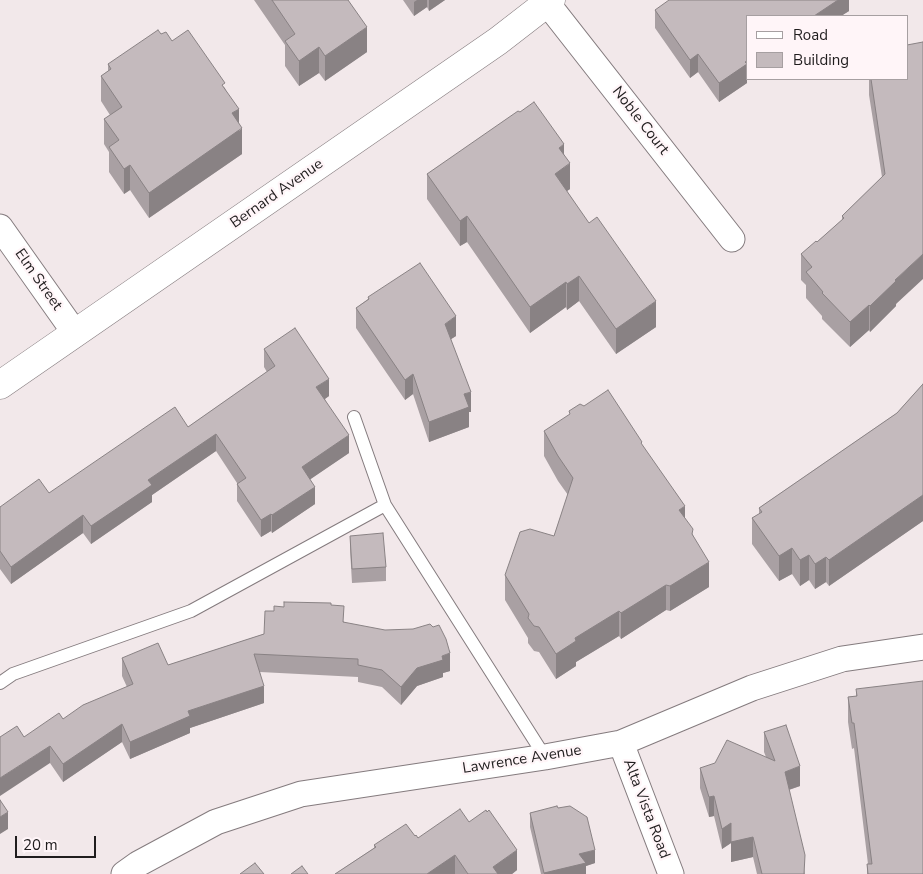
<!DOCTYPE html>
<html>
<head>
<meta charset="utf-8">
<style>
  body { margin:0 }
  #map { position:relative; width:923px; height:874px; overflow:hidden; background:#f2e8ea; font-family:"Nunito Sans",sans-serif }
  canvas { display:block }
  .legend { position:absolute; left:746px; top:15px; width:162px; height:65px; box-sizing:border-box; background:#fff5f8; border:1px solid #a69fa1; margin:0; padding:6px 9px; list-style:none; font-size:15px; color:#201d1e }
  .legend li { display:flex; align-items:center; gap:10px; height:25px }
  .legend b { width:25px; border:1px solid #a69fa1 }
  .scale { position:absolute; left:15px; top:836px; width:81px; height:22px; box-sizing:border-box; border:2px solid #201d1e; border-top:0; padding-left:6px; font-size:15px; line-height:18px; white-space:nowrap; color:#201d1e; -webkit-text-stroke:4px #fff5f8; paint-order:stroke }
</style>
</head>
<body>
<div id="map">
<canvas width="923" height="874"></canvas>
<ul class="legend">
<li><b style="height:6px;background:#fff"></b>Road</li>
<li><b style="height:14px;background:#c4babd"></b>Building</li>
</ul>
<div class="scale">20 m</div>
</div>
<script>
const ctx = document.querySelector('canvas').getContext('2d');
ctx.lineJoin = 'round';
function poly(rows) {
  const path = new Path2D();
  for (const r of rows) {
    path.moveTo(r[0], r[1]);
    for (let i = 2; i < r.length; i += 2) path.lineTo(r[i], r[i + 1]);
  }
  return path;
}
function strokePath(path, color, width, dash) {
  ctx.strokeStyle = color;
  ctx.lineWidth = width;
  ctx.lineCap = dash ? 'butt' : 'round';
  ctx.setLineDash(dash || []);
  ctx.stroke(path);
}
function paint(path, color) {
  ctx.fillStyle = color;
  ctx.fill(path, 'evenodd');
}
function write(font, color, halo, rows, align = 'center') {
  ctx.font = font + ' "Nunito Sans",sans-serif';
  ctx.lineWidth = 4.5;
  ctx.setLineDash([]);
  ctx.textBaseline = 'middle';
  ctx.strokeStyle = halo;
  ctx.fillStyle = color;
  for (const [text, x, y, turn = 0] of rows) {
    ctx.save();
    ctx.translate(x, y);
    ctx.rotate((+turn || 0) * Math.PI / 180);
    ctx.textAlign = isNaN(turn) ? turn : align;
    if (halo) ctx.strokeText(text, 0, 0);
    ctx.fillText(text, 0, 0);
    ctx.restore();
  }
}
const service = poly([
  [354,417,385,505],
  [0,683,13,674,191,611,385,505,545,757]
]);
const minor = poly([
  [547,3,732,239],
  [0,227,75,333],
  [621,743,671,874],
  [124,874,138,864,216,822,301,794,545,757,621,743,752,688,842,659,923,647]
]);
const tertiary = poly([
  [0,385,498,41,551,0]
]);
strokePath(service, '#847b7e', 14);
strokePath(minor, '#847b7e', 27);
strokePath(tertiary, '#847b7e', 29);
strokePath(service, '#fff', 12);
strokePath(minor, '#fff', 25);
strokePath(tertiary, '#fff', 28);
paint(poly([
  [254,0,348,0,367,52,325,81,319,73,299,86,285,66,285,45],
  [403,0,445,0,429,11,427,7,414,16],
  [849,0,849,11,841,16,747,16,747,79,749,79,747,80,747,83,719,102,698,72,690,78,655,28,655,10],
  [161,34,172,41,225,88,239,123,242,154,149,218,130,190,124,194,109,172,109,152,104,144,104,119,110,115,101,101,101,76,108,71,108,64],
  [869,79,907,79,896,306,870,332,869,330,850,347,822,319,822,316,806,298,806,285,801,280,801,254,817,242,842,220,842,216,882,177,869,95],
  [520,112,564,154,570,189,567,191,656,327,616,354,579,301,567,310,566,307,530,333,467,242,460,246,427,199,427,174],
  [368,297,456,336,451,339,471,412,469,412,469,427,429,442,413,394,405,400,356,328,356,308,368,299],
  [264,349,329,396,325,399,349,453,310,479,315,504,272,533,271,531,261,537,237,501,237,483,216,451,152,495,152,502,91,544,83,533,11,584,0,569,0,507,49,493,188,427,267,372,264,367],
  [923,384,923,521,829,586,826,582,815,589,809,580,800,586,792,574,779,581,752,544,752,518,759,514,759,508,897,413],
  [544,431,642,445,685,518,693,535,709,587,670,611,666,610,621,639,619,636,576,662,576,666,556,679,539,652,534,651,528,643,528,638,505,600,505,575,554,536,568,495,558,481,544,456],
  [350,536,386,567,386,581,352,583,350,549],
  [331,605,344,622,450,671,443,673,443,677,417,686,401,705,382,687,358,682,358,677,260,672,264,703,190,728,190,733,130,759,122,742,63,782,50,763,24,737,63,719,127,687,122,676,122,658,168,665,264,634,274,611,284,607],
  [856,689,923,874,867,874,867,864,868,864,854,748,852,749,848,722,848,697,856,696],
  [764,732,800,786,789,790,805,874,757,874,753,857,731,862,731,843,722,849,714,816,709,817,700,788,700,768,766,757,764,752],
  [558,808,595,863,586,866,586,874,541,874,530,827,530,813],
  [469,822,517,870,512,874,335,874,374,848,374,845,415,836,418,838]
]), '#a9a0a3');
paint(poly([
  [417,0,427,0,427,7,414,16,414,2],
  [429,0,445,0,429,11],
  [838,0,849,0,849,11,841,16,814,16],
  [367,27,367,52,325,81,325,56],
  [319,47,319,73,299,86,299,61],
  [698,54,698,72,690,78,690,60],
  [747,61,747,79,749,79,747,80,747,83,719,102,719,83],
  [239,109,239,131,242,128,242,154,149,218,149,193,232,113],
  [564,144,564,168,570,163,570,189,555,199,555,174,559,148],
  [130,165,130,190,124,194,124,169],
  [467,216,467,242,460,246,460,221],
  [923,254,923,279,896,304,896,306,870,332,870,306,895,280],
  [579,276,579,301,567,310,567,284],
  [566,282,566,307,530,333,530,307],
  [656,301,656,327,616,354,616,329],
  [869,305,869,330,850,347,850,322],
  [456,316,456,336,445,343,445,324],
  [413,374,413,394,405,400,405,380],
  [329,379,329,396,316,405,316,387],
  [471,392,471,412,469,412,469,427,429,442,429,422,464,394],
  [216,434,216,451,152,495,152,502,91,544,91,526,148,480],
  [349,435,349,453,302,485,302,467],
  [315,487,315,504,272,533,272,515],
  [923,495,923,521,829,586,829,560],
  [685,506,685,531,679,510],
  [271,514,271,531,261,537,261,520],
  [83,515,83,533,11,584,11,567],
  [792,548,792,574,779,581,779,556],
  [809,555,809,580,800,586,800,560],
  [826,557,826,582,815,589,815,564],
  [709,562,709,587,670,611,670,586],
  [666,585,666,610,621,639,621,613],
  [619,611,619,636,576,662,576,666,556,679,556,654,575,638],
  [450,653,450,671,443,673,443,677,417,686,401,705,401,687,417,668,442,656],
  [264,686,264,703,190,728,190,733,130,759,130,742,188,711],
  [122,724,122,742,63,782,63,764],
  [50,746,50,763,0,796,0,778],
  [800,766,800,786,785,791,785,772],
  [714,796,714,816,709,817,709,797],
  [8,812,8,829,0,834,0,817],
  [731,823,753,837,753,857,731,862,731,843,722,849,722,829],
  [517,850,517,870,512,874,493,874,493,867],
  [595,850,595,863,586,866,586,874,544,874,544,873,579,854],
  [455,855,455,874,427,874]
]), '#898284');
const building = poly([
  [272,0,348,0,367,27,325,56,319,47,299,61,285,41,295,34,272,0],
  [669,0,838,0,814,16,747,16,747,61,745,62,747,64,719,83,698,54,690,60,655,10,669,0],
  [158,30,161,34,166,32,172,41,188,30,225,83,222,85,239,109,232,113,242,128,149,193,130,165,124,169,109,147,119,140,104,119,122,107,101,76,111,69,108,64,158,30],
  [923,42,923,254,895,280,896,281,870,306,869,305,850,322,822,293,823,292,806,272,812,267,801,254,816,241,817,242,844,218,842,216,885,174,871,79,907,79,907,45,923,42],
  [534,102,564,144,559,148,570,163,555,174,589,223,597,217,656,301,616,329,579,276,567,284,566,282,530,307,467,216,460,221,427,174,518,111,520,112,534,102],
  [420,263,456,316,445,324,471,392,464,394,469,407,429,422,413,374,405,380,356,308,369,299,368,297,420,263],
  [295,328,329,379,316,387,349,435,302,467,315,487,272,515,271,514,261,520,237,484,246,478,216,434,148,480,152,485,91,526,83,515,11,567,0,551,0,507,39,479,49,493,175,407,188,427,275,366,264,349,295,328],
  [923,384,923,495,829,560,826,557,815,564,809,555,800,560,792,548,779,556,752,518,762,512,759,508,897,413,923,384],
  [608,390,642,442,641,443,685,506,679,510,693,529,692,534,709,562,670,586,666,585,621,613,619,611,575,638,576,641,556,654,539,627,534,626,528,618,529,614,505,575,520,532,530,529,554,536,573,478,558,456,544,431,570,414,569,411,580,404,584,406,608,390],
  [383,533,386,567,352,569,350,536,383,533],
  [284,602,331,603,331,605,344,606,343,622,385,630,413,629,430,624,433,627,439,625,446,639,450,653,442,656,443,660,417,668,401,687,382,670,358,665,358,659,254,654,264,686,188,711,190,716,130,742,122,724,63,764,50,746,0,778,0,737,17,726,24,737,59,713,63,719,83,705,133,684,122,658,158,643,168,665,264,634,265,611,274,611,274,606,284,607,284,602],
  [923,681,923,874,868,874,867,864,872,864,854,723,852,723,848,697,857,696,856,689,923,681],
  [786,725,800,766,785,772,805,855,804,874,762,874,753,837,731,842,731,823,722,829,714,796,709,797,700,768,715,763,727,740,775,761,764,732,786,725],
  [0,800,8,812,0,817,0,800],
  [557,806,558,808,570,806,587,817,595,850,579,854,586,863,544,873,530,813,557,806],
  [460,809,469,822,486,810,487,812,489,810,517,850,493,867,498,874,468,874,455,855,427,874,335,874,376,847,374,845,406,824,415,836,416,835,418,838,460,809],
  [255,863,264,874,240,874,255,863],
  [302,866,308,874,291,874,302,866]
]);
paint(building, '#c4babd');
strokePath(building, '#898284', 1);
write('15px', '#201d1e', '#fff5f8', [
  ["Noble Court",640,121,52],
  ["Bernard Avenue",277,194,-35],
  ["Elm Street",38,280,55],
  ["Lawrence Avenue",522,760,-9],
  ["Alta Vista Road",646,809,69]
]);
</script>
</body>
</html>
